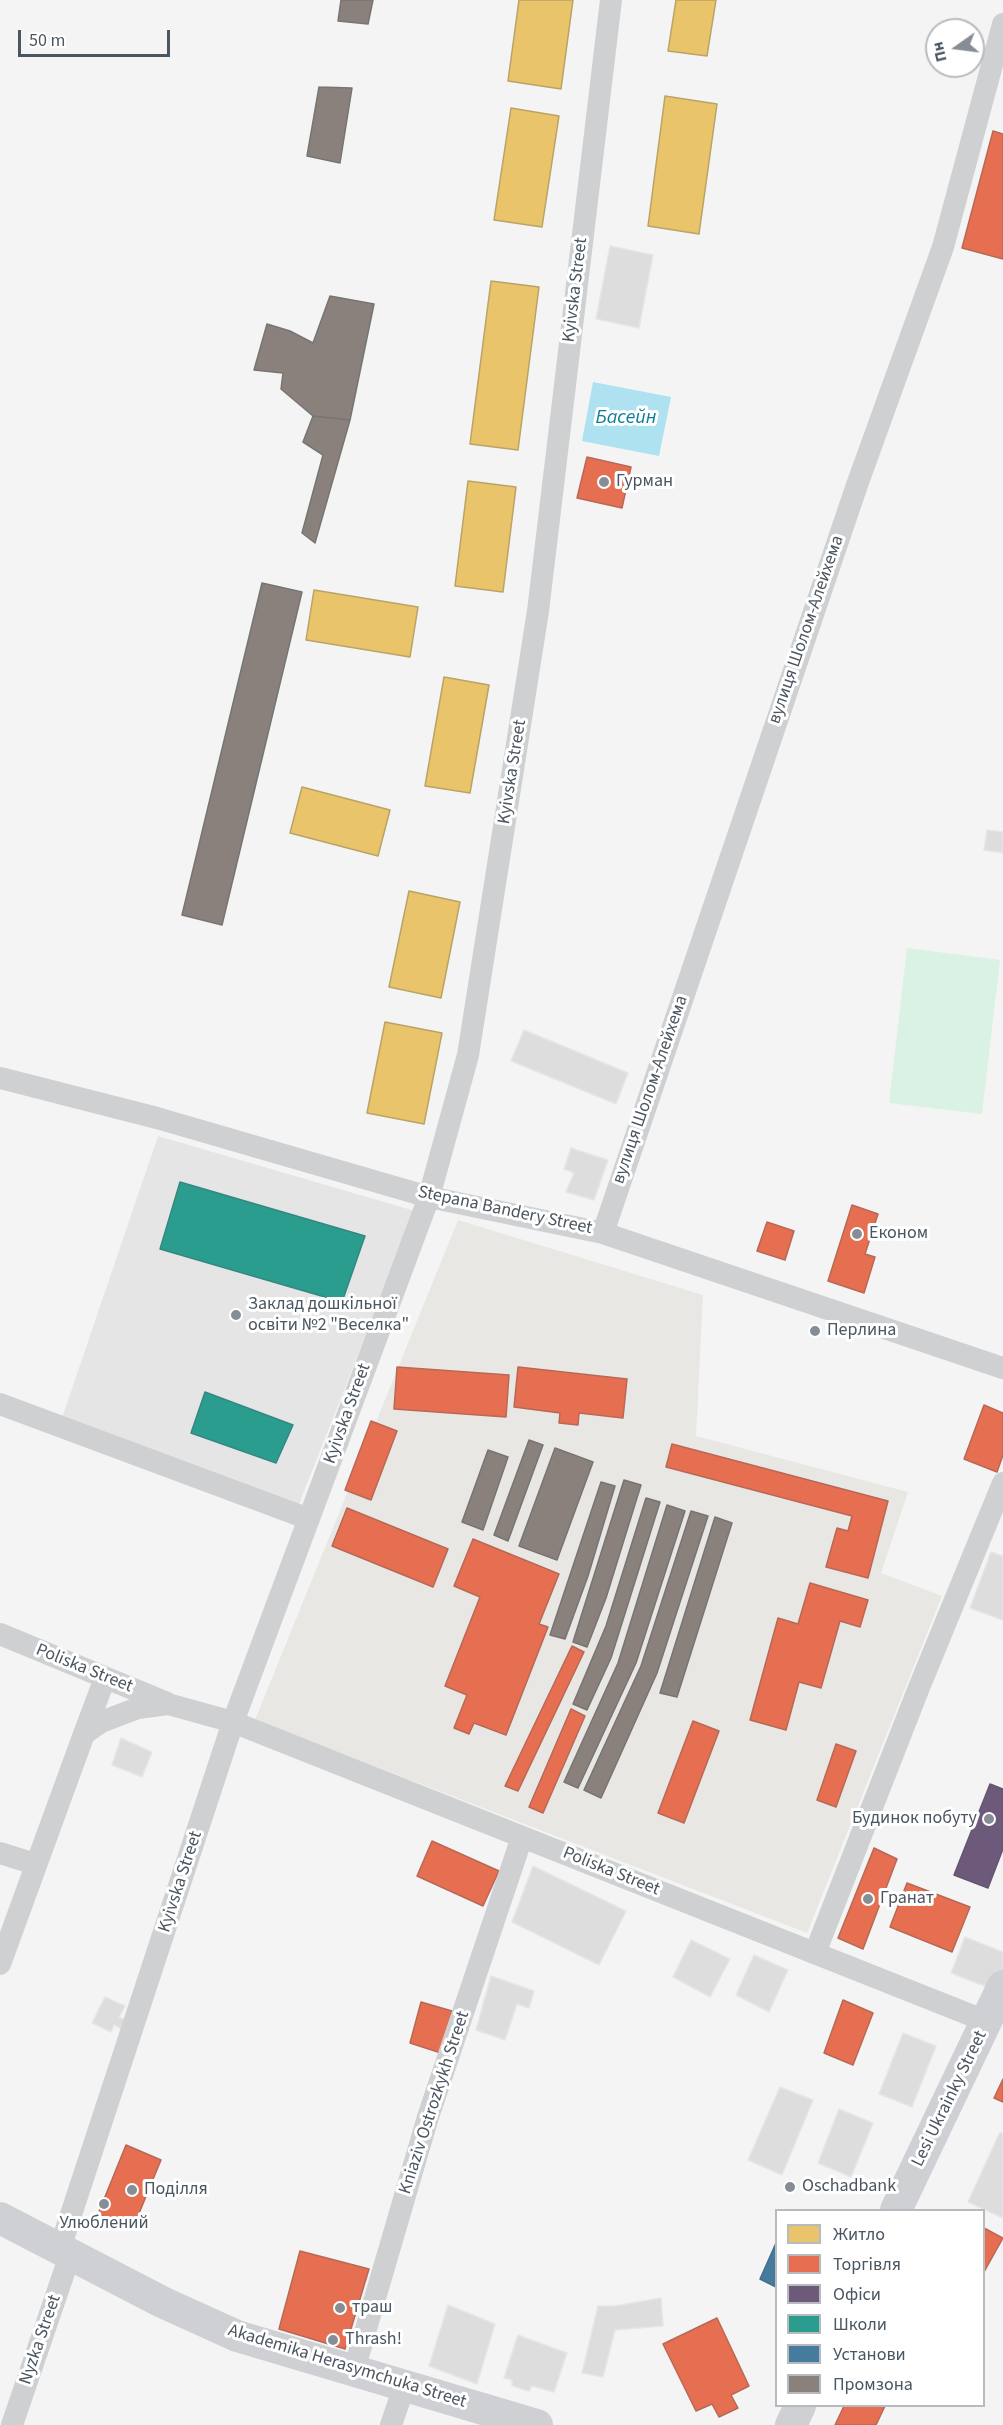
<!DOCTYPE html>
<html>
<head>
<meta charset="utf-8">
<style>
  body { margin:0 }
  #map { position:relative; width:1003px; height:2425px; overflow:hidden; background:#f4f4f4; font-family:"Source Sans 3",sans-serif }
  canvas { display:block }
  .legend { position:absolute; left:775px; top:2209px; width:210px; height:198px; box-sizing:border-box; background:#fff; border:2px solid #b7bbc0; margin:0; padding:8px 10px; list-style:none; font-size:18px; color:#4a5661 }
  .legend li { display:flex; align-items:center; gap:12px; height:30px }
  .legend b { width:30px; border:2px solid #b7bbc0 }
  .north { position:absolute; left:925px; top:18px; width:60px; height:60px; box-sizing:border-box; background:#fff; border:2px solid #b7bbc0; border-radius:50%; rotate:256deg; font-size:16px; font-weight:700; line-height:24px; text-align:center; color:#4a5661 }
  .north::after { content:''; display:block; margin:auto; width:21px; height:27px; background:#868d94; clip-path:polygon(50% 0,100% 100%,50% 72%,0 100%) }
  .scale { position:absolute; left:18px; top:30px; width:152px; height:27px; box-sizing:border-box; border:3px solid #4a5661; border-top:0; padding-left:8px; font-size:18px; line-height:21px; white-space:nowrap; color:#4a5661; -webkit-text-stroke:4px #fff; paint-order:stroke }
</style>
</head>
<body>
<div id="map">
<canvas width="1003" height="2425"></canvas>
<ul class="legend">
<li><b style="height:16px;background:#e9c46a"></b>Житло</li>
<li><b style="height:16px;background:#e76f51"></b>Торгівля</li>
<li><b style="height:16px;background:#6d597a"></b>Офіси</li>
<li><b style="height:16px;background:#2a9d8f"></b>Школи</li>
<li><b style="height:16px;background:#457b9d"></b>Установи</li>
<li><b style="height:16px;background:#8a817c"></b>Промзона</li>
</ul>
<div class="north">Пн</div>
<div class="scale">50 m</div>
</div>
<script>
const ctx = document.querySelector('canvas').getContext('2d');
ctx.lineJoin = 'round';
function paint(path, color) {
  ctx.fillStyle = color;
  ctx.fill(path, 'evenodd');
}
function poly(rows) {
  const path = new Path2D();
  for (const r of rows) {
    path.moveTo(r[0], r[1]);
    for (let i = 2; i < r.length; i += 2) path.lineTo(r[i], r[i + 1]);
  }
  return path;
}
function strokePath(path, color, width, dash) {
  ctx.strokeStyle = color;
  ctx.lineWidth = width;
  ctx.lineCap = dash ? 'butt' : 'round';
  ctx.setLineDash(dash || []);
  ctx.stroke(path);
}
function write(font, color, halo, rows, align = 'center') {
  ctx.font = font + ' "Source Sans 3",sans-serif';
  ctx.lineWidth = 6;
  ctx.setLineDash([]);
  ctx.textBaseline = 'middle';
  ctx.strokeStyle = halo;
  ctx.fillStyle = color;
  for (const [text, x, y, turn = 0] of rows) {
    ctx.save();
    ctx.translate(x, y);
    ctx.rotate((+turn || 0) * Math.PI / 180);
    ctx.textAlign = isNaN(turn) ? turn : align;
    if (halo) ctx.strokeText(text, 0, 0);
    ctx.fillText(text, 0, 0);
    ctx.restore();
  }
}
paint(poly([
  [458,1220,703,1295,696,1436,908,1492,881,1573,942,1596,807,1933,255,1720]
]), '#e8e7e3');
paint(poly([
  [158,1136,415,1211,297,1509,62,1418]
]), '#e6e5e6');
paint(poly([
  [907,948,1000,960,982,1114,889,1103]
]), '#d9f2e3');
paint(poly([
  [593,382,671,397,659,456,582,441]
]), '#aee2f0');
const homes = poly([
  [519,0,573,0,561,89,508,81,519,0],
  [676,0,716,0,707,56,668,51,676,0],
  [665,96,717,104,699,234,648,226,665,96],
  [511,108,559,116,542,227,494,220,511,108],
  [491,281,539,287,518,450,470,444,491,281],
  [468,481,516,487,503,592,455,586,468,481],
  [314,590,418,607,410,657,306,640,314,590],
  [444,677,489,685,470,793,425,786,444,677],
  [302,787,390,810,378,856,290,833,302,787],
  [409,891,460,902,441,998,389,987,409,891],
  [385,1022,442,1033,424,1124,367,1113,385,1022]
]);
paint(homes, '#e9c46a');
strokePath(homes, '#b9a367', 1.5);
const shops = poly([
  [993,131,1003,134,1003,259,962,248,993,131],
  [587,457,631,467,622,508,577,498,587,457],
  [852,1205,878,1214,865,1254,875,1257,864,1293,828,1281,852,1205],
  [767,1222,794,1231,785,1260,757,1251,767,1222],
  [397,1367,509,1375,506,1417,394,1409,397,1367],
  [518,1367,627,1379,623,1418,579,1413,578,1425,559,1423,560,1413,514,1407,518,1367],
  [984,1405,1003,1413,1003,1455,997,1472,964,1459,984,1405],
  [371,1421,397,1431,371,1500,345,1490,371,1421],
  [672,1444,888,1501,868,1578,826,1567,837,1528,848,1531,852,1516,666,1467,672,1444],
  [347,1508,448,1549,433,1587,332,1546,347,1508],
  [473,1539,559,1574,539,1624,548,1627,506,1735,474,1723,469,1734,454,1728,467,1695,445,1686,480,1597,454,1586,473,1539],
  [810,1583,868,1600,860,1627,840,1621,821,1688,799,1682,786,1730,750,1720,778,1618,798,1624,810,1583],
  [572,1646,584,1652,518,1791,505,1786,572,1646],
  [571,1709,585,1716,543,1813,529,1807,571,1709],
  [693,1721,719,1731,684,1823,658,1813,693,1721],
  [836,1744,856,1751,836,1807,817,1800,836,1744],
  [432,1841,499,1871,483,1906,417,1876,432,1841],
  [874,1848,897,1859,863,1949,838,1938,874,1848],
  [907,1883,970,1907,952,1952,890,1927,907,1883],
  [843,2000,873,2013,853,2065,824,2053,843,2000],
  [421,2002,452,2011,441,2053,410,2043,421,2002],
  [1003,2079,1003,2102,994,2098,1003,2079],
  [126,2145,161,2160,133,2228,98,2214,126,2145],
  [984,2228,1003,2238,984,2272,984,2228],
  [300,2251,369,2269,345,2349,279,2329,300,2251],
  [717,2318,749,2386,731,2395,738,2408,719,2417,712,2404,696,2411,663,2344,717,2318],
  [844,2406,885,2406,876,2425,835,2425,844,2406]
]);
paint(shops, '#e76f51');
strokePath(shops, '#b86856', 1.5);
const offices = poly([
  [990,1784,1003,1789,1003,1849,988,1888,954,1875,990,1784]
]);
paint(offices, '#6d597a');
strokePath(offices, '#625872', 1.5);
const schools = poly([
  [180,1182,365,1236,342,1302,160,1249,180,1182],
  [205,1392,293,1425,276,1463,191,1433,205,1392]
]);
paint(schools, '#2a9d8f');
strokePath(schools, '#348881', 1.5);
const public = poly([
  [776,2243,776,2287,760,2279,776,2243]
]);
paint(public, '#457b9d');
strokePath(public, '#46708b', 1.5);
const industry = poly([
  [341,0,373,0,368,24,338,21,341,0],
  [319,87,352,88,340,163,307,156,319,87],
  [330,296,374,304,350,420,313,416,281,389,283,373,254,370,267,324,290,331,313,343,330,296],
  [313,416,350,420,315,543,302,533,323,455,303,442,313,416],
  [262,583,302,592,222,925,182,915,262,583],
  [529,1440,543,1445,508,1541,494,1535,529,1440],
  [555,1448,593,1462,557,1560,519,1546,555,1448],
  [488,1450,508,1457,483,1530,462,1522,488,1450],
  [624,1480,641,1485,606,1598,587,1647,573,1642,624,1480],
  [601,1482,615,1486,588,1576,565,1639,550,1635,601,1482],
  [646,1498,660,1502,611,1658,587,1710,573,1704,606,1626,646,1498],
  [667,1505,685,1511,636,1663,578,1788,564,1782,618,1663,667,1505],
  [691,1511,708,1516,657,1673,601,1798,584,1790,641,1666,691,1511],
  [715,1517,732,1523,677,1697,660,1693,715,1517]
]);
paint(industry, '#8a817c');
strokePath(industry, '#777474', 1.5);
const building = poly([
  [610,246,653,255,639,328,596,319,610,246],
  [987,830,1003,832,1003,853,984,850,987,830],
  [524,1030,628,1073,616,1104,511,1061,524,1030],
  [571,1148,608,1160,594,1200,566,1192,574,1173,564,1169,571,1148],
  [991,1552,1003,1556,1003,1620,970,1608,991,1552],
  [121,1738,152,1752,142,1777,112,1765,121,1738],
  [533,1866,626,1911,599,1965,512,1922,533,1866],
  [965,1937,1003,1952,1003,1969,995,1990,951,1973,965,1937],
  [691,1940,730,1959,710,1997,673,1977,691,1940],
  [754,1955,788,1970,769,2012,736,1995,754,1955],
  [491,1976,534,1991,529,2008,517,2004,505,2040,476,2030,491,1976],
  [105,1997,125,2006,119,2017,126,2020,122,2029,114,2025,111,2032,92,2023,105,1997],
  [903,2033,936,2046,912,2107,879,2094,903,2033],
  [780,2087,813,2100,782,2175,748,2160,780,2087],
  [839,2109,873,2123,851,2177,818,2163,839,2109],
  [1000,2132,1003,2134,1003,2218,968,2202,1000,2132],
  [661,2298,663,2326,615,2330,603,2377,582,2373,598,2306,615,2306,661,2298],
  [448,2305,495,2324,477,2384,429,2366,448,2305],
  [518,2335,567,2353,554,2392,532,2386,529,2391,512,2386,512,2380,504,2378,518,2335]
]);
paint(building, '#ddddde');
strokePath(building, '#e5e6e7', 1.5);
strokePath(poly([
  [0,1078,157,1118,429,1197,603,1233,1003,1368],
  [603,1233,857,485,943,247,1003,24],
  [0,1404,309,1519],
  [0,1634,167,1703],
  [84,1734,105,1678],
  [0,1853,35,1864],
  [815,1953,918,1690,1003,1483],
  [0,1964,84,1734,101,1722,138,1708,168,1704,233,1722,988,2022],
  [60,2248,233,1722,429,1197,468,1055,538,611,611,0],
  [354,2370,428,2117,522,1837],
  [12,2425,70,2255],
  [391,2425,404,2387]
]), '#ced0d2', 22);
strokePath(poly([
  [896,2210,1003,1986],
  [0,2218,162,2302,237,2336,537,2425],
  [791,2425,800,2406]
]), '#ced0d4', 32);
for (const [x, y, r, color] of [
  [604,482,6,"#868d94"],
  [857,1234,6,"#868d94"],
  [236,1315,6,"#868d94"],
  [815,1331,6,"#868d94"],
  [989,1819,6,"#868d94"],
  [868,1899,6,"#868d94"],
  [790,2187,6,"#868d94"],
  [132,2190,6,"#868d94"],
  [104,2204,6,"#868d94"],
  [340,2308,6,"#868d94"],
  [333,2340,6,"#868d94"]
]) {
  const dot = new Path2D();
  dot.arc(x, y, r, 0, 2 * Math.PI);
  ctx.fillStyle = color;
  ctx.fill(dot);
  strokePath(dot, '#fff', 2);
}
write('18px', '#4a5661', '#fff', [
  ["Kyivska Street",576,290,-83],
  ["вулиця Шолом-Алейхема",807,630,-71],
  ["Kyivska Street",513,772,-81],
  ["вулиця Шолом-Алейхема",651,1090,-71],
  ["Stepana Bandery Street",505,1211,12],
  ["Kyivska Street",348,1414,-70],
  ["Poliska Street",84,1669,22],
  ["Poliska Street",611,1872,22],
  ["Kyivska Street",181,1882,-72],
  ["Lesi Ukrainky Street",950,2099,-64],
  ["Kniaziv Ostrozkykh Street",435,2103,-72],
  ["Nyzka Street",41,2340,-71],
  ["Akademika Herasymchuka Street",347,2367,17]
]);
write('18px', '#4a5661', '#fff', [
  ["Гурман",616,482],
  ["Економ",869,1234],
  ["Заклад дошкільної",248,1305],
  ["освіти №2 \"Веселка\"",248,1326],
  ["Перлина",827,1331],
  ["Будинок побуту",977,1819,"right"],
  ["Гранат",880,1899],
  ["Oschadbank",802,2187],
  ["Поділля",144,2190],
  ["Улюблений",104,2224,"center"],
  ["траш",352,2308],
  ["Thrash!",345,2340]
], 'left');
write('italic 20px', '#0c7c9b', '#fff', [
  ["Басейн",626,419]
]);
</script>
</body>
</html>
